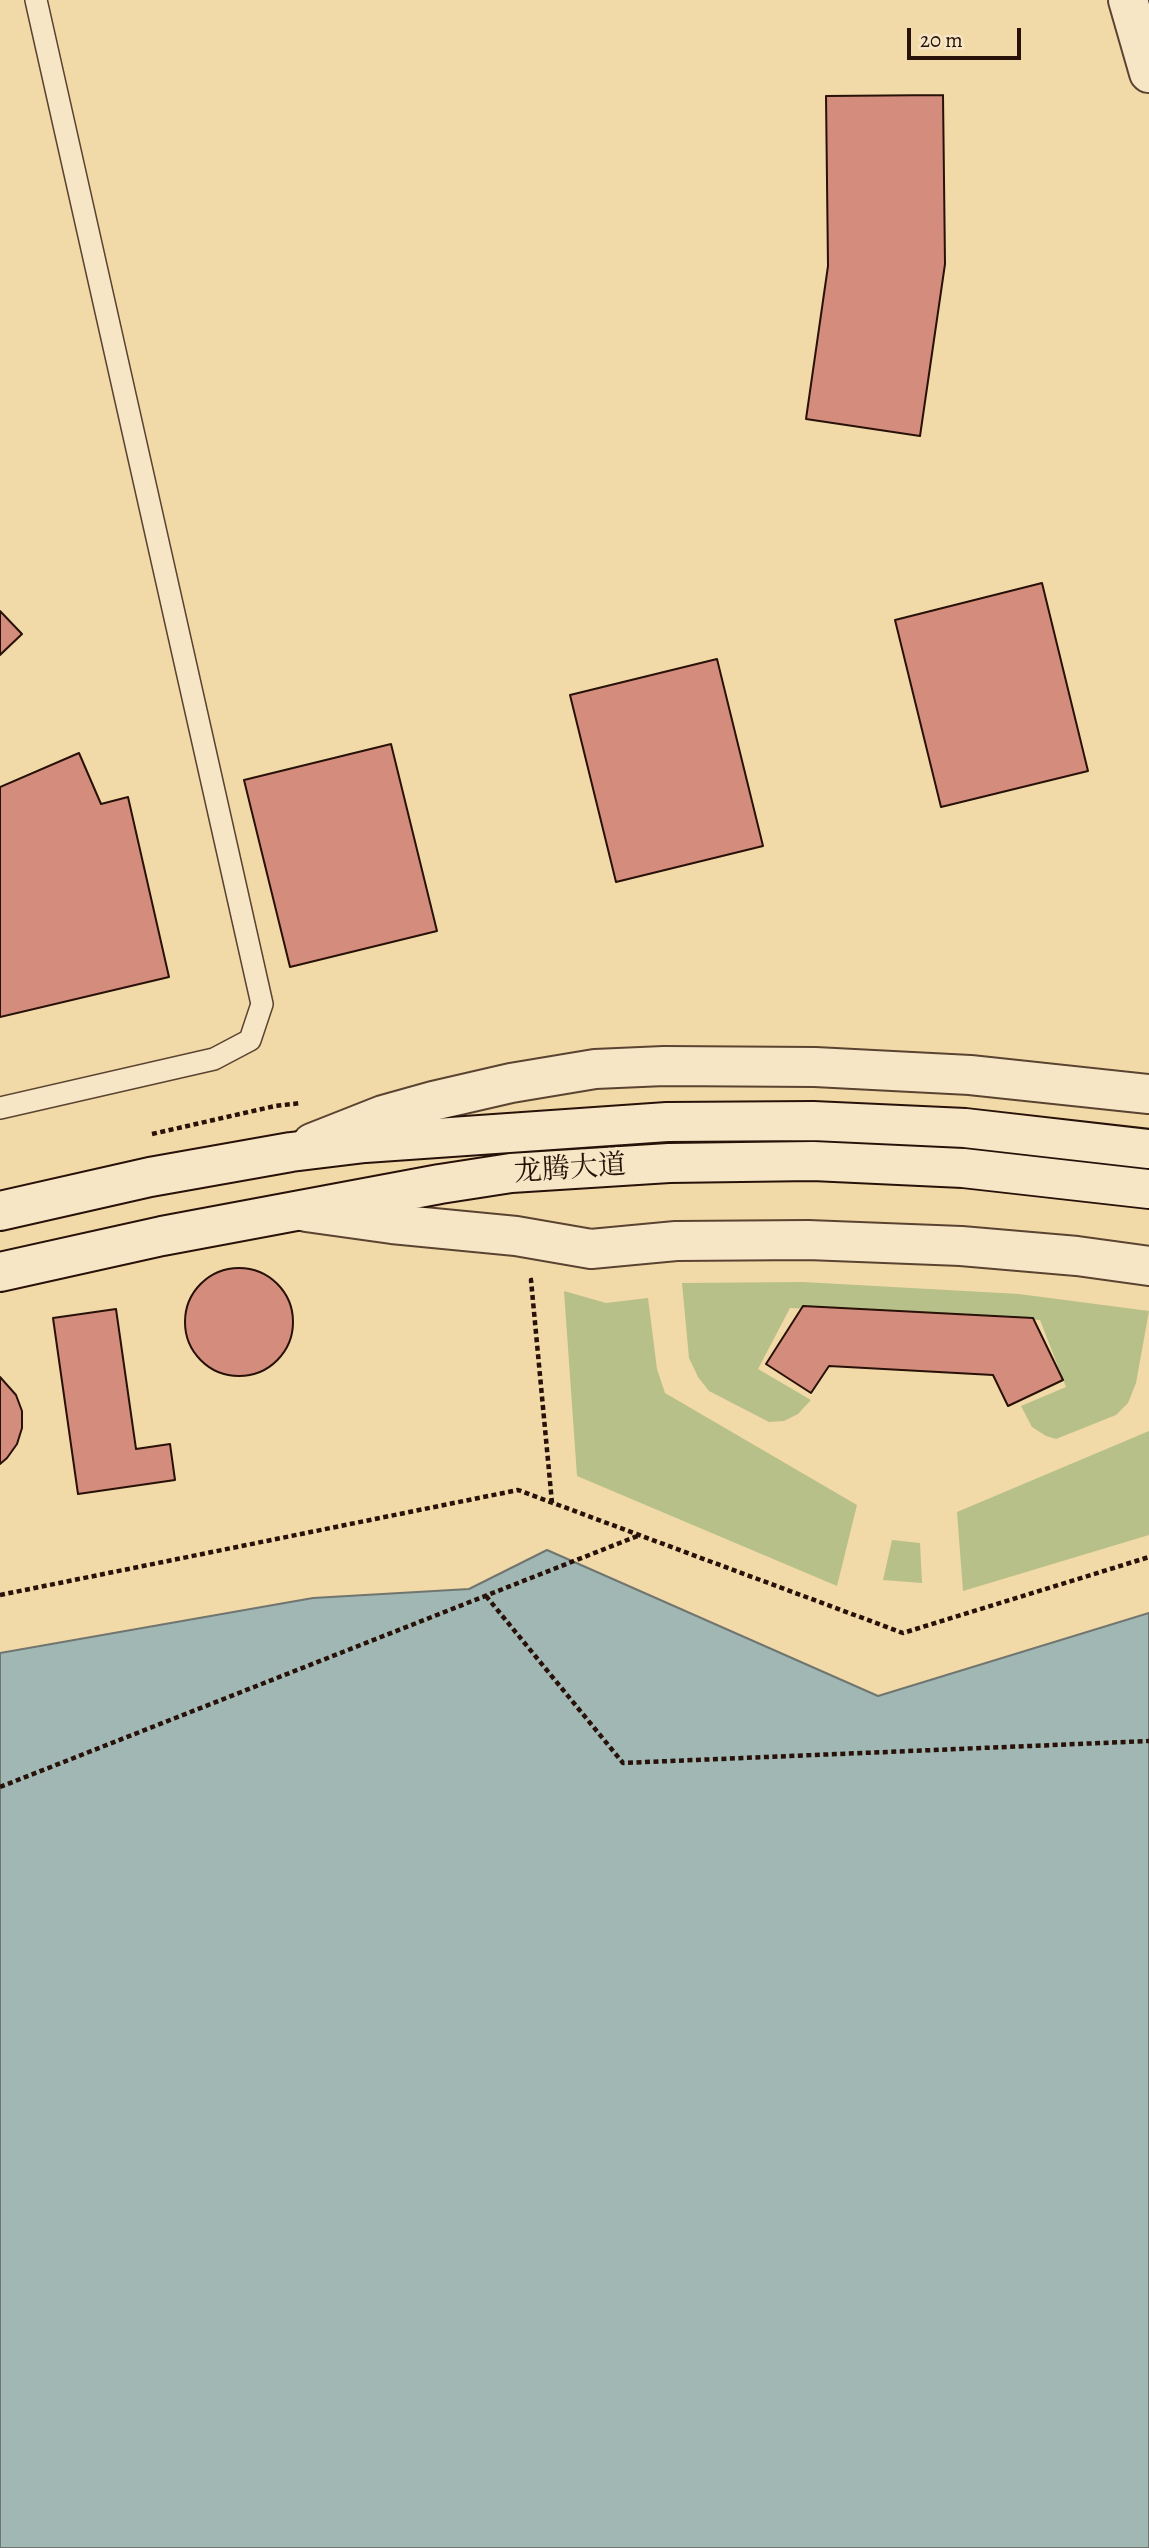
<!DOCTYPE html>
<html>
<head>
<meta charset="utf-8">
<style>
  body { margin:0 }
  #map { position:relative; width:1149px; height:2548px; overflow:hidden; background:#f1d9a8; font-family:Alegreya,serif }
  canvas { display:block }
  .scale { position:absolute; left:907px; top:28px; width:114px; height:32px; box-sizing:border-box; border:4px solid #281108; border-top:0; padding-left:9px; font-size:21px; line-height:24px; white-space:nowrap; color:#281108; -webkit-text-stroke:5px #f6e6c6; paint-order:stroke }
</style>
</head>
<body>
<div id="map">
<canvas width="1149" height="2548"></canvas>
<div class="scale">20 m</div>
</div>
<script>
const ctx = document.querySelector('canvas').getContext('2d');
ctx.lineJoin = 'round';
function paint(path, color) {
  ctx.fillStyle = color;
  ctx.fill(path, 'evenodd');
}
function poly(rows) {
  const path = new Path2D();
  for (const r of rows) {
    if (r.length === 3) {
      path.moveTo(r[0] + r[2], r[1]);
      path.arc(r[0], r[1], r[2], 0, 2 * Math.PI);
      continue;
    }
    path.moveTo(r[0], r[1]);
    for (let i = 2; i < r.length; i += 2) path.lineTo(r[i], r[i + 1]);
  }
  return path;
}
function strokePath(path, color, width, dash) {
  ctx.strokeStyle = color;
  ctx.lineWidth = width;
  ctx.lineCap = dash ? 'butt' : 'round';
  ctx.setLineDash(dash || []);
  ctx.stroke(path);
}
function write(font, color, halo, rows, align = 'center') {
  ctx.font = font + ' Alegreya,"Noto Serif SC",serif';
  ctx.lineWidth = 6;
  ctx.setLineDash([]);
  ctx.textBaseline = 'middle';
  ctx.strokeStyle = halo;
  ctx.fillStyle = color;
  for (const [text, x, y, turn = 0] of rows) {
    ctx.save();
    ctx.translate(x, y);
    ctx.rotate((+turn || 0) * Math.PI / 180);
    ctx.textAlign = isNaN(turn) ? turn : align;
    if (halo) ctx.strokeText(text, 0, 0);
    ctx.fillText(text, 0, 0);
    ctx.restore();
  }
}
paint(poly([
  [803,1282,1019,1294,1149,1311,1136,1383,1128,1403,1116,1415,1056,1439,1046,1436,1032,1427,1021,1406,1066,1387,1040,1320,790,1308,758,1369,811,1400,798,1414,784,1421,769,1422,709,1391,698,1377,689,1358,682,1283],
  [564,1291,606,1303,648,1298,657,1369,665,1393,857,1505,837,1586,577,1476],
  [1149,1431,1149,1535,963,1591,957,1512],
  [892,1540,920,1543,922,1583,883,1580]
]), '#b8c089');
const water = poly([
  [547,1550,878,1696,1149,1613,1149,2548,0,2548,0,1653,313,1598,469,1589,547,1550]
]);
paint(water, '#a0b7b3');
strokePath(water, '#70756f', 2);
const building = poly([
  [943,95,945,264,920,436,806,419,828,266,826,96,943,95],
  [1042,583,1088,771,941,807,895,620,1042,583],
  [0,611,22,634,0,655,0,611],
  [717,659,763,846,616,882,570,695,717,659],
  [391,744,437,931,290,967,244,780,391,744],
  [79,753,101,804,128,797,169,977,0,1017,0,787,79,753],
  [239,1322,54],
  [803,1306,1033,1318,1063,1380,1008,1406,993,1375,829,1366,811,1393,766,1364,803,1306],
  [116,1309,136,1449,170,1444,175,1480,78,1494,53,1318,116,1309],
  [0,1377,16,1395,22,1411,22,1428,17,1444,7,1458,0,1464,0,1377]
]);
paint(building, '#d48d7c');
strokePath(building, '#281108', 2);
const service = poly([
  [0,1108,214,1059,250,1040,262,1004,36,0]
]);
const minor = poly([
  [1128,0,1149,73],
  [312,1143,383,1115,433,1101,511,1083,595,1069,664,1066,815,1067,970,1075,1149,1094],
  [306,1212,392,1224,516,1236,591,1249,676,1241,808,1240,961,1246,1077,1256,1149,1266]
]);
const secondary = poly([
  [0,1211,150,1177,291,1152,365,1143,667,1122,813,1121,965,1128,1149,1149],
  [0,1272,162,1236,440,1184,511,1173,669,1163,813,1161,963,1168,1149,1189]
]);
strokePath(service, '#5a4330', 24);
strokePath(minor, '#5a4330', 42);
strokePath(secondary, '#281108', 42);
strokePath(poly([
  [152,1134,275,1106,301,1103],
  [533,1280,531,1280,552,1503],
  [0,1595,518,1490,903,1633,1149,1557],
  [486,1596,623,1763,1149,1741],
  [0,1787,640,1535]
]), '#281108', 4.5, [5, 3.5]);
strokePath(service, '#f6e6c6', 21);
strokePath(minor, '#f6e6c6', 38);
strokePath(secondary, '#f6e6c6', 38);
write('28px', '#281108', '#f6e6c6', [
  ["龙腾大道",570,1170,-4]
]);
</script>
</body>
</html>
